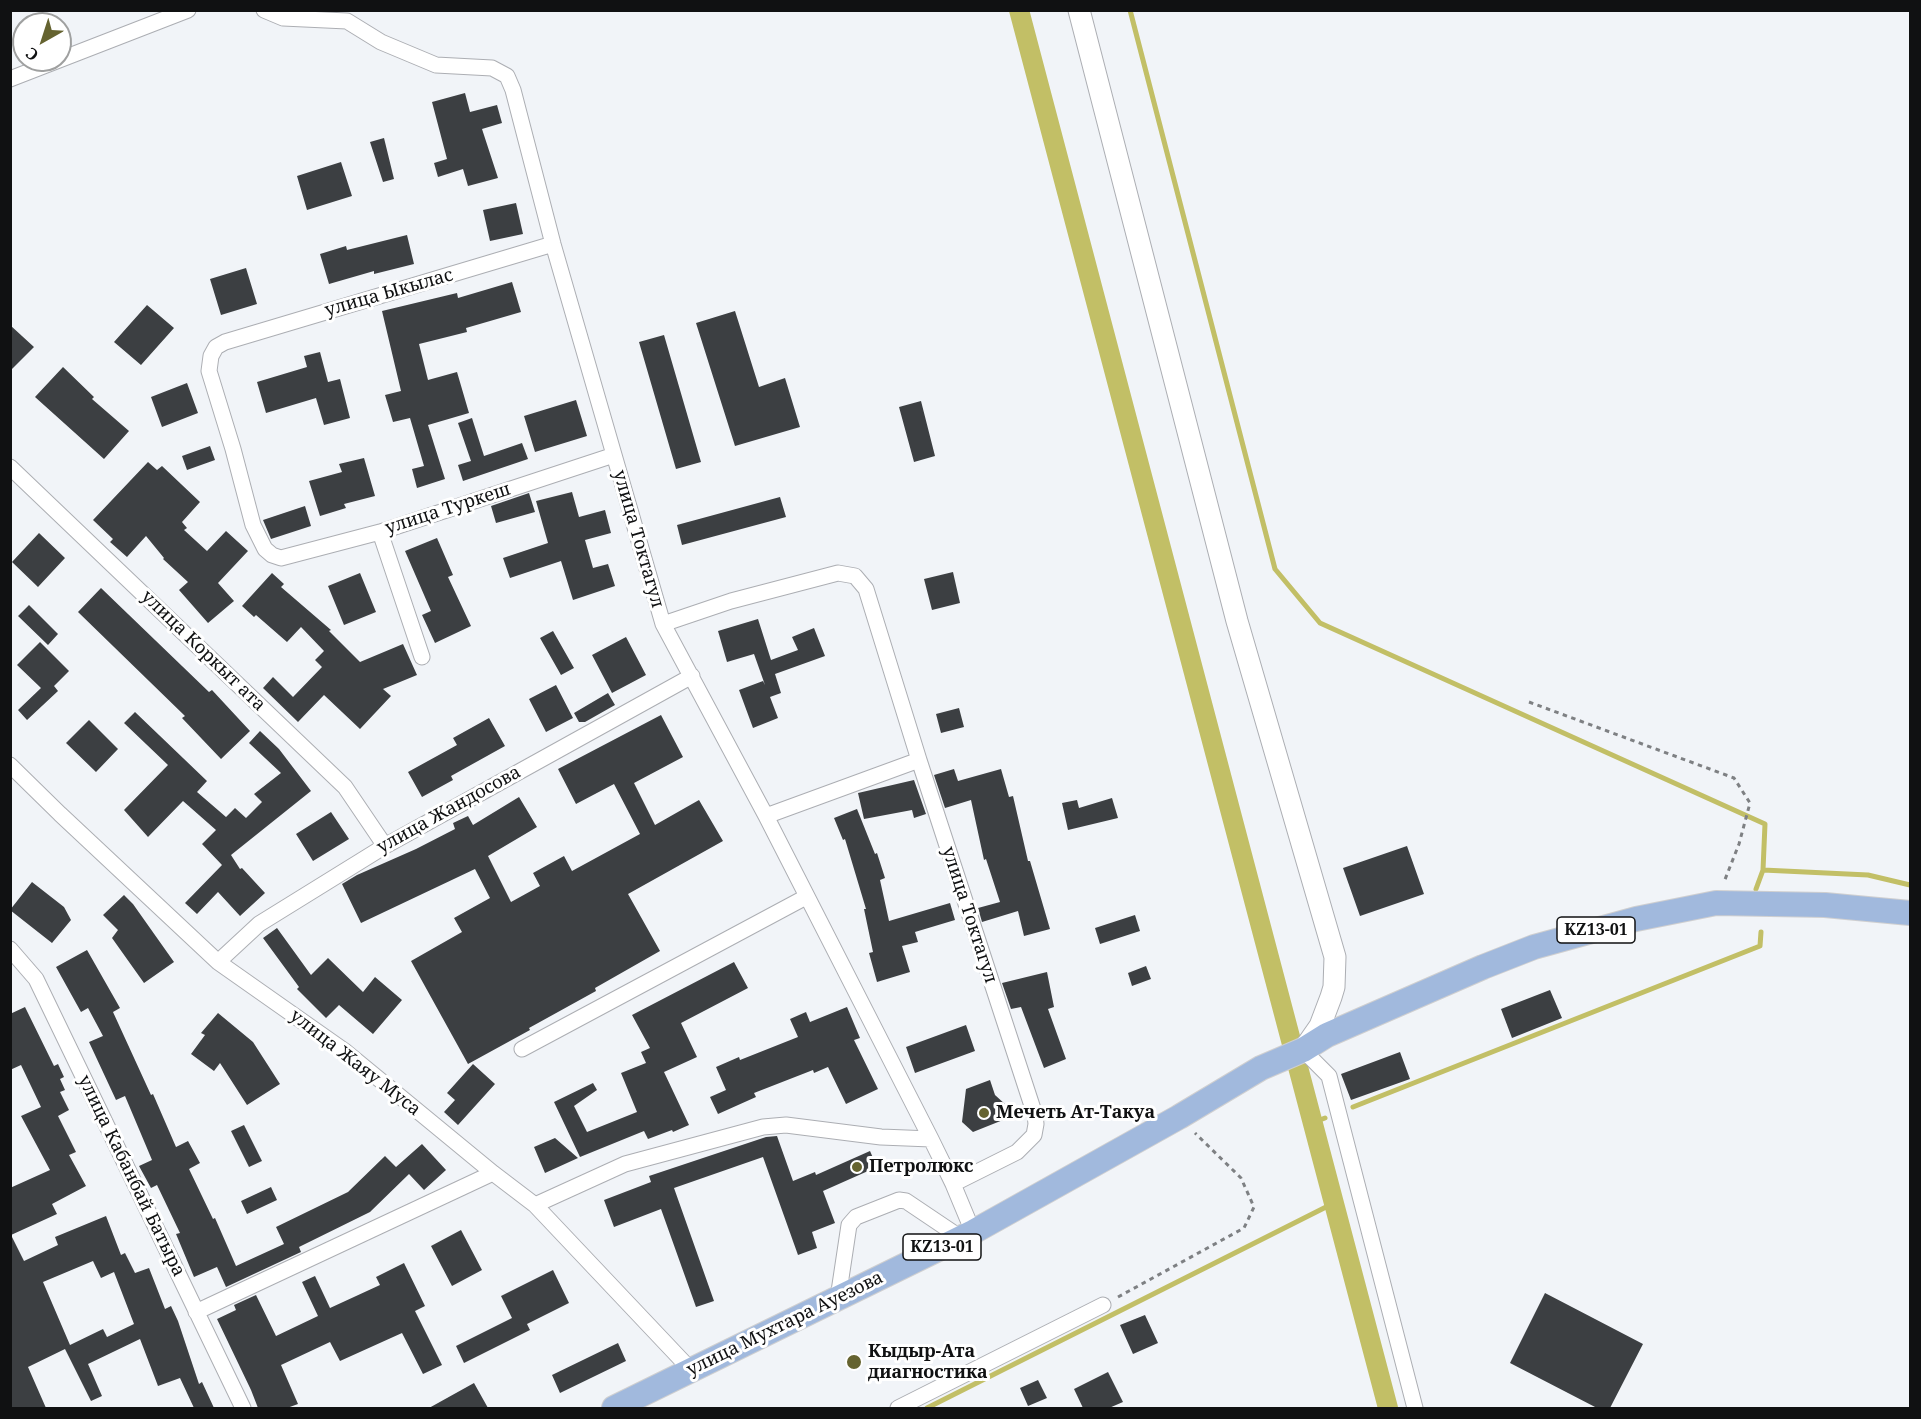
<!DOCTYPE html>
<html>
<head>
<meta charset="utf-8">
<style>
  body { margin:0 }
  #map { position:relative; width:1921px; height:1419px; overflow:hidden; background:#f1f4f8; font-family:"Noto Serif",serif }
  canvas { display:block }
  .frame { position:absolute; inset:0; border:12px solid #101112; pointer-events:none }
  .north { position:absolute; left:12px; top:12px; width:60px; height:60px; box-sizing:border-box; background:#fff; border:2px solid #9fa0a0; border-radius:50%; rotate:219deg; font-size:16px; font-weight:700; line-height:24px; text-align:center; color:#101112 }
  .north::after { content:''; display:block; margin:auto; width:21px; height:27px; background:#656330; clip-path:polygon(50% 0,100% 100%,50% 72%,0 100%) }
</style>
</head>
<body>
<div id="map">
<canvas width="1921" height="1419"></canvas>
<div class="frame"></div>
<div class="north">С</div>
</div>
<script>
const ctx = document.querySelector('canvas').getContext('2d');
ctx.lineJoin = 'round';
function poly(rows) {
  const path = new Path2D();
  for (const r of rows) {
    path.moveTo(r[0], r[1]);
    for (let i = 2; i < r.length; i += 2) path.lineTo(r[i], r[i + 1]);
  }
  return path;
}
function strokePath(path, color, width, dash) {
  ctx.strokeStyle = color;
  ctx.lineWidth = width;
  ctx.lineCap = dash ? 'butt' : 'round';
  ctx.setLineDash(dash || []);
  ctx.stroke(path);
}
function paint(path, color) {
  ctx.fillStyle = color;
  ctx.fill(path, 'evenodd');
}
function write(font, color, halo, rows, align = 'center') {
  ctx.font = font + ' "Noto Serif",serif';
  ctx.lineWidth = 6;
  ctx.setLineDash([]);
  ctx.textBaseline = 'middle';
  ctx.strokeStyle = halo;
  ctx.fillStyle = color;
  for (const [text, x, y, turn = 0] of rows) {
    ctx.save();
    ctx.translate(x, y);
    ctx.rotate((+turn || 0) * Math.PI / 180);
    ctx.textAlign = isNaN(turn) ? turn : align;
    if (halo) ctx.strokeText(text, 0, 0);
    ctx.fillText(text, 0, 0);
    ctx.restore();
  }
}
strokePath(poly([
  [1130,10,1275,569,1320,623,1765,824,1763,870,1756,889],
  [1763,870,1868,875,1910,885],
  [1353,1107,1760,946,1761,932],
  [1312,1123,1325,1118],
  [927,1408,1334,1203]
]), '#c2bf66', 5);
strokePath(poly([
  [1019,10,1388,1408]
]), '#c2bf66', 20);
paint(poly([
  [465,93,470,112,497,105,502,123,482,129,498,178,468,186,463,169,438,177,434,163,447,159,432,102],
  [384,138,394,179,383,182,370,142],
  [341,162,352,196,307,210,297,176],
  [516,203,523,234,490,241,483,210],
  [407,235,414,264,374,274,374,271,329,284,320,254,346,246,347,250],
  [246,268,257,304,221,315,210,279],
  [512,282,521,312,466,328,467,332,419,344,428,380,457,372,469,413,428,425,445,479,417,488,412,469,424,466,410,418,393,422,385,395,401,391,382,311,457,293,458,298],
  [147,305,174,328,141,365,114,342],
  [735,311,759,387,785,378,800,427,735,446,696,323],
  [10,325,34,347,10,371],
  [664,335,701,462,676,469,639,342],
  [320,352,328,382,340,379,350,418,324,425,316,398,266,413,257,382,307,367,304,356],
  [63,367,94,397,92,399,129,431,104,459,35,397],
  [187,383,198,413,162,427,151,397],
  [576,400,587,436,535,452,524,416],
  [921,401,935,456,914,462,899,407],
  [472,418,484,456,522,443,528,459,463,481,458,465,471,461,458,423],
  [210,446,215,460,187,470,182,456],
  [364,458,375,496,344,504,346,508,320,516,309,481,342,472,339,464],
  [148,462,157,470,162,466,200,502,182,522,187,528,184,530,207,551,226,531,248,551,218,583,234,601,208,623,179,590,188,582,163,559,164,558,146,536,127,557,110,542,113,539,93,520],
  [572,492,579,517,605,510,611,533,585,540,593,568,608,564,615,586,573,600,561,561,510,578,503,558,548,543,536,501],
  [529,493,535,512,496,523,491,506],
  [780,497,786,517,682,545,677,525],
  [305,506,311,526,271,539,263,520],
  [39,533,65,558,38,587,12,562],
  [437,538,453,575,448,577,471,626,435,643,422,615,431,611,405,551],
  [953,572,960,603,932,610,924,579],
  [272,573,284,584,281,587,331,630,329,631,360,662,403,644,417,675,383,689,391,696,360,729,324,695,298,722,263,688,273,677,293,697,322,667,315,660,324,651,301,627,287,642,256,615,254,617,242,606],
  [360,573,376,612,344,625,328,586],
  [101,588,209,692,212,690,250,731,221,759,182,718,185,716,78,612],
  [29,605,58,634,48,645,18,616],
  [758,619,771,660,798,650,792,637,814,628,825,656,775,674,781,693,770,697,778,718,753,728,739,690,763,681,765,685,754,654,727,662,718,631],
  [553,631,574,668,561,675,540,638],
  [626,637,646,675,612,693,592,655],
  [40,642,69,671,54,686,58,691,27,720,18,710,41,688,17,665],
  [556,685,573,718,546,732,529,699],
  [608,693,615,705,585,722,579,722,574,713],
  [959,708,964,727,941,733,936,714],
  [135,712,207,781,197,792,226,817,235,808,246,818,262,802,254,794,281,773,249,743,260,731,279,749,311,791,231,855,240,869,242,868,265,893,240,916,218,892,197,914,185,903,222,865,202,844,216,830,183,801,148,837,124,810,168,765,124,723],
  [661,715,683,757,634,783,655,825,699,800,723,841,628,894,660,951,595,988,596,991,529,1028,530,1030,468,1064,411,961,462,932,454,918,490,898,475,869,361,923,342,884,357,875,416,849,455,829,453,823,468,816,473,825,519,797,537,827,488,856,511,902,540,886,533,873,564,856,572,871,640,834,614,784,576,804,558,769],
  [489,718,505,746,451,776,453,780,422,797,408,772,457,745,453,738],
  [89,720,118,749,96,772,66,743],
  [954,769,958,781,1001,769,1009,797,1013,796,1028,861,1030,861,1050,929,1024,936,1018,911,982,922,978,908,1000,902,986,859,984,860,971,800,945,808,934,775],
  [914,780,926,814,914,818,912,810,864,819,858,793],
  [1112,798,1118,818,1068,830,1062,803,1077,800,1079,808],
  [857,809,875,854,877,853,885,878,880,880,889,921,950,903,955,920,915,932,918,942,902,946,910,972,877,982,869,953,873,952,864,909,866,909,845,839,843,840,834,818],
  [331,812,349,839,313,861,296,834],
  [1407,846,1424,894,1360,916,1343,868],
  [32,882,64,907,71,920,52,943,10,910],
  [124,895,133,904,174,962,144,983,112,938,118,930,103,915],
  [1135,915,1140,931,1100,944,1095,928],
  [277,928,311,975,328,958,363,992,375,977,402,1000,373,1034,339,1005,326,1018,297,989,299,987,263,938],
  [87,950,120,1008,113,1012,151,1095,153,1094,176,1147,188,1141,200,1163,189,1169,213,1219,215,1218,236,1266,284,1244,276,1227,348,1192,385,1156,396,1167,422,1144,446,1170,424,1190,409,1174,370,1212,299,1247,301,1252,226,1287,217,1267,194,1277,176,1234,180,1233,157,1185,151,1188,139,1166,152,1160,125,1096,116,1100,89,1042,103,1036,88,1008,81,1012,56,967],
  [734,962,748,988,681,1023,697,1057,664,1072,689,1125,673,1132,672,1130,648,1139,644,1131,580,1157,554,1102,593,1083,597,1090,574,1106,587,1132,637,1112,621,1073,646,1063,641,1052,650,1048,632,1015],
  [1146,966,1151,979,1132,986,1128,973],
  [1047,972,1054,1007,1048,1009,1066,1059,1044,1068,1021,1007,1011,1009,1002,983],
  [1550,990,1562,1018,1512,1038,1501,1009],
  [25,1007,54,1066,58,1064,64,1077,60,1079,65,1090,60,1092,69,1110,58,1116,76,1152,69,1155,86,1186,52,1204,57,1214,11,1235,24,1261,58,1245,55,1237,106,1216,121,1255,125,1253,135,1273,149,1268,165,1309,171,1306,178,1321,199,1384,202,1382,214,1408,194,1408,180,1378,158,1386,140,1339,88,1364,102,1396,91,1401,65,1349,28,1367,46,1408,10,1408,10,1188,50,1170,21,1116,41,1107,21,1065,10,1070,10,1014],
  [93,1261,101,1278,114,1272,134,1324,107,1337,103,1329,70,1345,43,1282],
  [847,1007,860,1038,854,1040,878,1089,846,1104,828,1067,814,1073,813,1070,754,1093,756,1097,718,1114,710,1097,726,1090,716,1067,739,1057,740,1060,798,1037,790,1019,806,1012,810,1022],
  [218,1013,253,1042,280,1084,247,1105,220,1063,214,1071,191,1054,205,1035,201,1033],
  [966,1025,975,1051,915,1073,906,1047],
  [1400,1052,1410,1079,1351,1100,1341,1074],
  [473,1064,495,1084,458,1125,444,1112,455,1100,447,1093],
  [990,1080,995,1095,1006,1105,1003,1120,973,1132,962,1122,966,1089],
  [244,1125,262,1161,249,1167,231,1131],
  [777,1136,793,1181,815,1172,816,1175,870,1151,877,1167,823,1191,835,1223,812,1232,817,1248,798,1255,763,1157,674,1188,714,1301,696,1307,661,1209,614,1227,604,1200,651,1182,649,1176,766,1137],
  [555,1138,578,1158,545,1173,534,1147],
  [271,1187,277,1200,247,1214,241,1201],
  [461,1230,482,1270,452,1286,431,1246],
  [404,1263,425,1306,415,1311,442,1365,423,1374,402,1333,340,1361,330,1342,281,1365,298,1404,287,1408,258,1408,251,1390,217,1319,236,1310,234,1305,256,1295,276,1336,318,1316,302,1282,315,1276,330,1308,380,1285,376,1277],
  [553,1270,569,1303,527,1324,530,1330,464,1363,456,1346,512,1318,501,1296],
  [1545,1293,1643,1344,1610,1408,1597,1408,1510,1363],
  [1145,1315,1158,1343,1133,1354,1120,1325],
  [618,1343,626,1361,560,1393,552,1375],
  [1108,1372,1123,1402,1109,1408,1083,1408,1074,1389],
  [1038,1380,1047,1398,1028,1406,1020,1388],
  [474,1383,488,1408,429,1408]
]), '#3c3f42');
const minor = poly([
  [264,10,283,18,347,21,381,42,436,65,492,68,507,76,513,90,553,244,663,624,766,816,931,1139,953,1184,973,1232],
  [10,79,188,10],
  [553,244,225,342,216,347,211,356,209,371,233,449,253,525,265,549,272,555,281,558,380,532,614,455],
  [10,467,345,787,385,846],
  [380,532,422,657],
  [663,624,731,601,838,573,855,576,866,589,919,760],
  [10,765,60,814,218,962,346,1052,493,1173,535,1205,691,1370],
  [766,816,919,760,1035,1115,1036,1124,1034,1135,1017,1152,953,1184],
  [10,949,36,979,243,1408],
  [218,962,259,924,385,846,692,676],
  [522,1049,806,897],
  [1303,1050,1329,1076,1415,1408],
  [535,1205,625,1164,763,1127,786,1125,881,1137,931,1139],
  [838,1298,849,1225,856,1217,899,1200,906,1201,961,1238],
  [196,1312,493,1173],
  [898,1408,1103,1305]
]);
const secondary = poly([
  [1079,10,1237,621,1335,957,1334,987,1331,997,1320,1026,1304,1049]
]);
const primary = poly([
  [614,1408,973,1232,1179,1117,1261,1068,1303,1050,1327,1035,1483,967,1534,947,1636,919,1716,903,1825,905,1910,913]
]);
strokePath(minor, '#acaeb3', 17);
strokePath(secondary, '#acaeb3', 23);
strokePath(primary, '#cfcfd0', 26);
strokePath(poly([
  [1529,702,1734,778,1750,803,1739,844,1724,882],
  [1118,1297,1244,1228,1254,1207,1241,1178,1195,1133]
]), '#7e8083', 3, [4.5, 4.5]);
strokePath(minor, '#fff', 15);
strokePath(secondary, '#fff', 21);
strokePath(primary, '#a1b9dd', 24);
for (const [x, y, r, color] of [
  [984,1113,6,"#656330"],
  [857,1167,6,"#656330"],
  [854,1362,8,"#656330"]
]) {
  const dot = new Path2D();
  dot.arc(x, y, r, 0, 2 * Math.PI);
  ctx.fillStyle = color;
  ctx.fill(dot);
  strokePath(dot, '#fff', 2);
}
for (const [x, y, w] of [
  [1596,930,78],
  [942,1247,78]
]) {
  const box = new Path2D();
  box.roundRect(x - w / 2, y - 13, w, 26, 4.5);
  ctx.fillStyle = '#fff';
  ctx.fill(box);
  strokePath(box, '#101112', 1.5);
}
write('bold 16px', '#101112', null, [
  ["KZ13-01",1596,930],
  ["KZ13-01",942,1247]
]);
write('18px', '#101112', '#fff', [
  ["улица Ыкылас",389,293,-16],
  ["улица Туркеш",448,509,-18],
  ["улица Токтагул",638,539,74],
  ["улица Коркыт ата",203,651,44],
  ["улица Жандосова",449,810,-29],
  ["улица Токтагул",969,915,72],
  ["улица Жаяу Муса",355,1063,38],
  ["улица Кабанбай Батыра",131,1176,64],
  ["улица Мухтара Ауезова",785,1324,-26]
]);
write('bold 18px', '#101112', '#fff', [
  ["Мечеть Ат-Такуа",996,1113],
  ["Петролюкс",869,1167],
  ["Кыдыр-Ата",868,1352],
  ["диагностика",868,1373]
], 'left');
</script>
</body>
</html>
